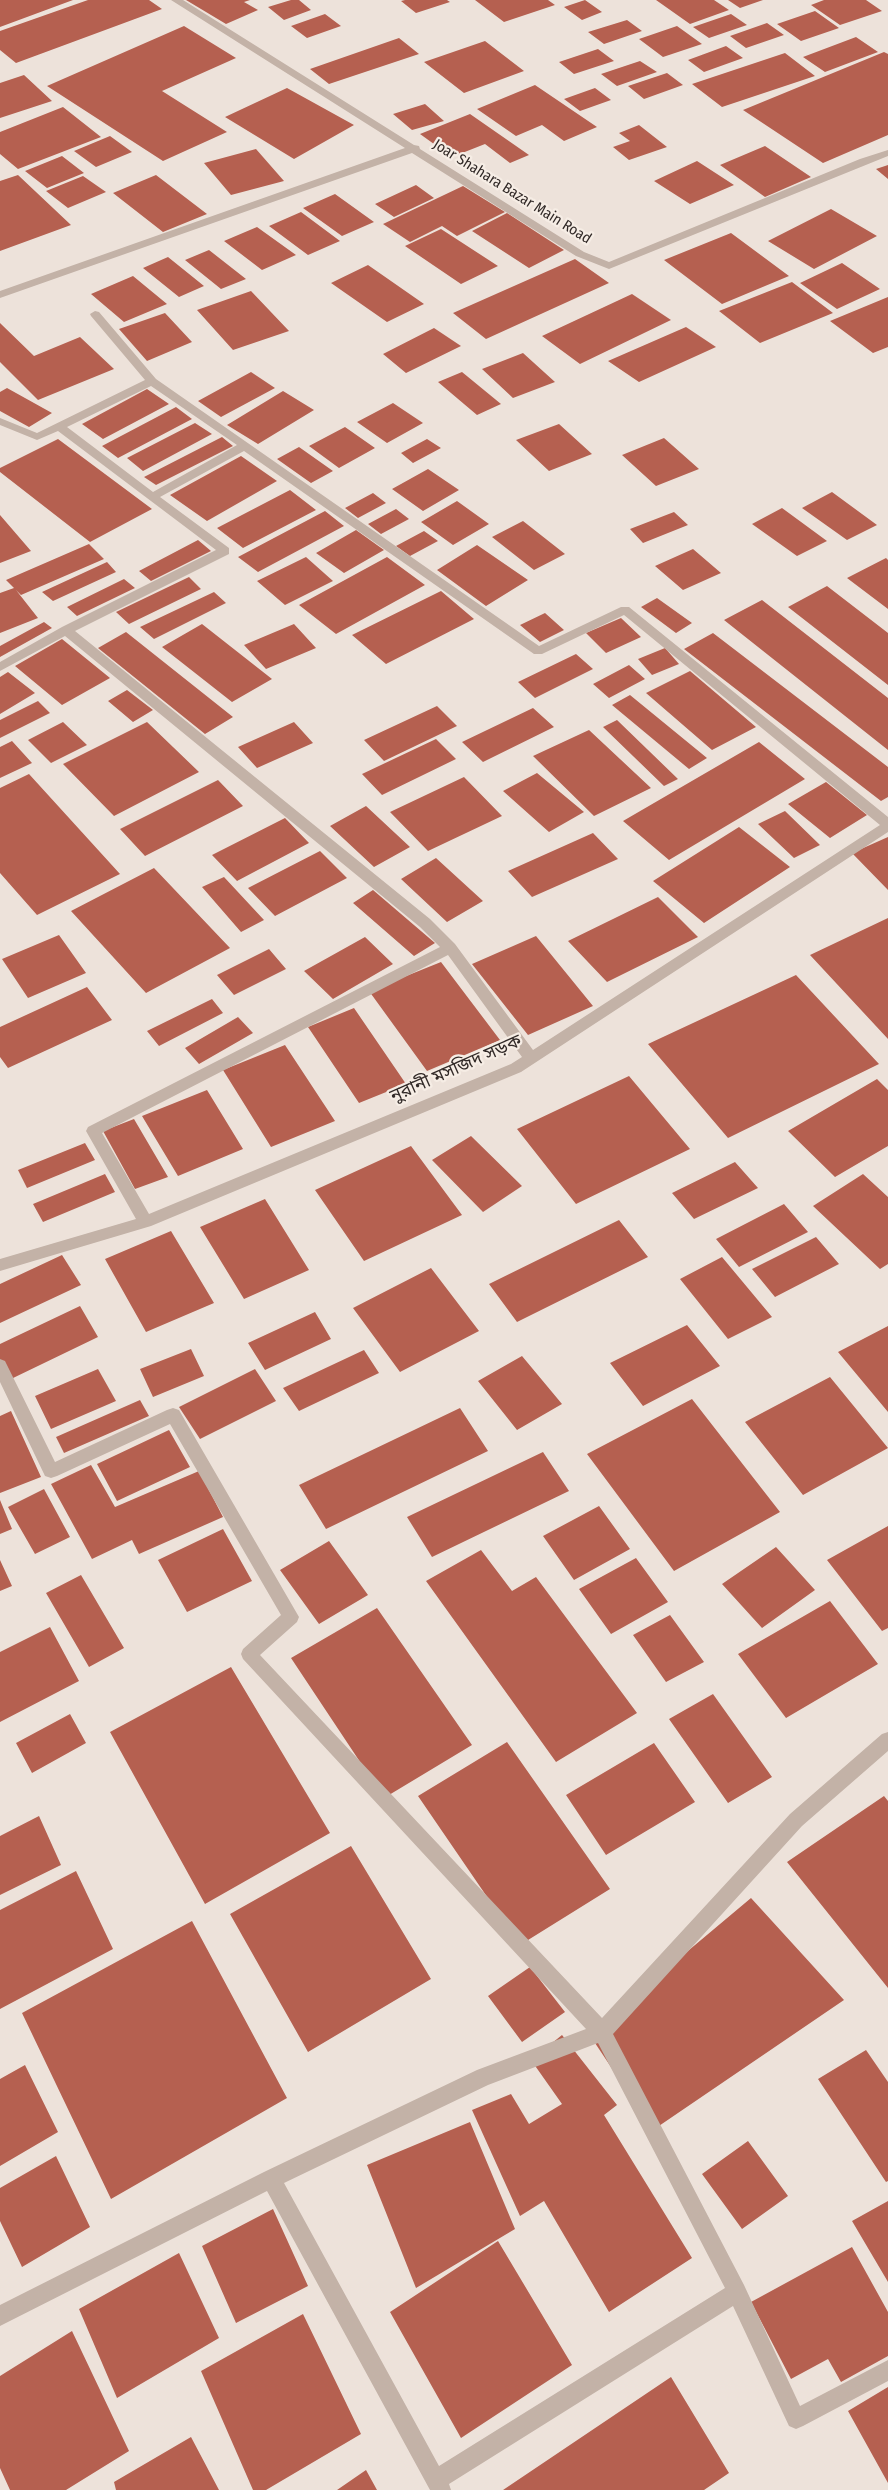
<!DOCTYPE html>
<html>
<head>
<meta charset="utf-8">
<style>
  body { margin:0 }
  canvas { display:block; background:#ede2da }
</style>
</head>
<body>
<canvas width="888" height="2490"></canvas>
<script>
const ctx = document.querySelector('canvas').getContext('2d');
ctx.lineJoin = 'round';
function paint(path, color) {
  ctx.fillStyle = color;
  ctx.fill(path, 'evenodd');
}
function poly(rows) {
  const path = new Path2D();
  for (const r of rows) {
    path.moveTo(r[0], r[1]);
    for (let i = 2; i < r.length; i += 2) path.lineTo(r[i], r[i + 1]);
  }
  return path;
}
function write(font, color, halo, rows, align = 'center') {
  ctx.font = font + ' "Fira Sans Condensed","Noto Sans Bengali",sans-serif';
  ctx.lineWidth = 4.5;
  ctx.setLineDash([]);
  ctx.textBaseline = 'middle';
  ctx.strokeStyle = halo;
  ctx.fillStyle = color;
  for (const [text, x, y, turn = 0] of rows) {
    ctx.save();
    ctx.translate(x, y);
    ctx.rotate((+turn || 0) * Math.PI / 180);
    ctx.textAlign = isNaN(turn) ? turn : align;
    if (halo) ctx.strokeText(text, 0, 0);
    ctx.fillText(text, 0, 0);
    ctx.restore();
  }
}
paint(poly([
  [0,0,73,0,0,27],
  [88,0,149,0,162,9,16,63,0,50,0,31],
  [186,0,250,0,244,2,258,10,226,24],
  [291,0,299,0,311,10,284,20,268,7],
  [405,0,447,0,450,2,416,13,401,1],
  [475,0,548,0,555,5,504,22],
  [585,0,602,12,582,20,564,7],
  [656,0,714,0,729,10,690,24],
  [728,0,763,0,740,8],
  [824,0,866,0,882,11,840,25,811,5],
  [815,11,839,28,801,41,777,24],
  [325,14,341,26,307,38,291,26],
  [731,14,747,25,709,38,693,27],
  [627,20,642,31,604,44,588,32],
  [767,23,784,35,746,48,730,36],
  [184,26,236,58,162,91,227,132,163,161,47,86],
  [677,26,702,44,663,57,639,39],
  [856,37,878,52,825,72,803,57],
  [399,38,419,54,329,84,310,69],
  [485,41,524,71,464,93,424,62],
  [726,46,743,58,704,72,688,60],
  [598,49,614,61,574,74,559,62],
  [884,52,888,54,888,135,823,163,743,110],
  [785,53,815,76,722,107,692,84],
  [640,61,657,72,617,86,601,74],
  [667,73,683,85,644,99,628,86],
  [24,75,52,101,0,118,0,83],
  [535,85,597,127,564,141,542,125,516,136,477,109],
  [287,88,354,125,294,159,225,117],
  [595,88,611,100,580,111,564,99],
  [425,104,444,121,412,130,393,114],
  [63,107,101,137,18,169,0,154,0,132],
  [470,114,529,155,510,163,485,144,452,157,420,134],
  [639,125,667,147,629,160,613,147,630,141,619,133],
  [110,136,132,152,96,167,74,151],
  [765,146,811,177,765,197,720,165],
  [256,149,284,181,231,195,204,163],
  [62,156,84,173,47,188,25,171],
  [697,161,734,185,690,204,654,181],
  [888,165,888,179,876,169],
  [18,175,71,225,0,251,0,181],
  [156,175,207,214,163,232,113,193],
  [83,176,106,192,68,208,46,191],
  [416,185,434,198,394,217,375,204],
  [463,186,505,212,457,236,442,226,410,242,383,224],
  [335,194,374,222,342,236,303,208],
  [831,209,877,236,814,269,768,241],
  [301,212,340,241,308,255,269,226],
  [507,213,564,250,529,268,472,231],
  [257,227,296,255,262,270,224,241],
  [441,229,498,266,461,284,405,246],
  [731,233,789,276,722,304,664,260],
  [209,250,246,279,221,289,185,260],
  [168,257,204,286,179,297,143,268],
  [575,259,609,283,486,339,453,313],
  [842,263,880,289,837,309,800,283],
  [368,265,424,304,387,322,331,283],
  [133,276,167,304,124,322,91,294],
  [792,282,833,313,760,343,719,311],
  [251,291,289,331,233,350,197,310],
  [632,294,671,320,580,364,542,336],
  [888,297,888,347,873,353,830,321],
  [165,313,192,342,147,361,119,329],
  [0,323,34,356,80,337,114,369,38,400,0,362],
  [686,327,716,347,639,382,608,361],
  [434,328,461,346,406,373,383,354],
  [523,353,555,382,513,398,482,369],
  [251,372,275,388,221,417,198,401],
  [462,372,501,404,477,415,438,382],
  [7,388,52,413,29,427,0,411,0,392],
  [147,389,169,404,103,439,82,424],
  [283,391,314,410,258,444,227,425],
  [393,403,423,423,387,443,357,422],
  [176,407,192,419,118,458,102,446],
  [195,423,212,434,143,471,127,458],
  [559,424,592,454,549,471,516,440],
  [345,427,375,448,339,468,309,446],
  [222,437,233,446,156,485,144,477],
  [664,438,699,469,656,486,622,455],
  [58,439,152,509,90,542,0,472,0,468],
  [427,439,441,448,413,463,401,453],
  [299,447,333,471,311,483,277,459],
  [241,456,277,481,207,521,170,495],
  [428,469,459,490,423,511,392,489],
  [290,490,316,510,243,548,217,528],
  [832,492,877,525,847,540,802,508],
  [373,493,386,503,358,518,345,508],
  [457,501,489,524,453,545,421,522],
  [782,508,827,541,797,556,752,524],
  [396,509,409,519,381,534,368,524],
  [325,511,344,526,258,572,238,557],
  [674,512,688,525,643,543,630,529],
  [0,515,31,551,0,563],
  [523,521,565,554,534,570,492,537],
  [356,530,384,550,344,573,316,553],
  [424,531,438,541,410,556,396,546],
  [198,540,211,551,151,581,139,571],
  [89,544,104,559,21,595,16,590,38,618,0,633,0,593,14,588,6,580],
  [477,545,528,580,486,606,437,570],
  [693,549,721,573,683,590,655,566],
  [306,557,333,581,285,605,257,581],
  [387,557,425,585,336,634,299,605],
  [886,558,888,560,888,609,847,578],
  [107,562,116,572,53,601,42,592],
  [189,577,201,589,129,624,116,612],
  [124,579,135,588,77,616,67,607],
  [827,586,888,633,888,685,788,607],
  [441,591,474,619,386,664,352,635],
  [214,592,226,603,154,639,140,627],
  [657,598,692,623,676,633,641,607],
  [762,600,888,698,888,750,724,620],
  [545,613,564,630,540,642,520,625],
  [621,618,641,637,606,653,586,633],
  [44,622,52,628,0,657,0,646],
  [202,624,272,679,232,702,162,647],
  [294,624,316,648,266,669,244,645],
  [126,632,233,717,205,734,98,648],
  [713,633,888,767,888,797,881,801,684,649],
  [62,639,110,678,62,705,15,666],
  [665,648,679,664,652,675,638,659],
  [576,654,593,669,535,698,518,682],
  [629,665,645,679,609,698,593,684],
  [690,671,756,727,712,750,646,693],
  [8,672,35,693,0,714,0,677],
  [127,690,153,710,133,722,108,701],
  [630,695,707,758,689,769,612,705],
  [38,701,50,713,0,738,0,720],
  [437,706,457,726,384,761,364,740],
  [533,708,554,727,483,762,462,742],
  [617,720,678,779,664,786,603,727],
  [63,722,87,745,51,763,28,740],
  [147,722,199,772,114,816,63,764],
  [294,722,313,743,257,768,238,747],
  [589,730,651,788,594,816,533,756],
  [436,739,456,759,382,795,362,774],
  [12,741,32,763,0,778,0,747],
  [759,742,805,779,669,860,623,821],
  [537,773,584,812,549,832,503,791],
  [29,774,120,874,37,915,0,873,0,788],
  [464,777,502,816,428,851,390,812],
  [218,780,243,806,145,856,120,829],
  [826,782,867,815,830,838,788,804],
  [366,806,410,847,374,867,330,826],
  [785,811,820,845,794,858,758,824],
  [285,818,309,843,237,881,212,855],
  [739,827,790,867,704,923,653,881],
  [593,833,618,859,532,897,508,871],
  [888,837,888,890,852,853],
  [320,851,347,878,275,916,248,888],
  [436,858,483,901,447,922,401,879],
  [154,868,230,948,146,993,71,911],
  [224,877,264,920,241,932,202,887],
  [373,890,435,943,414,956,353,903],
  [658,897,698,937,607,982,568,941],
  [888,918,888,1039,810,955],
  [59,935,86,973,28,998,2,959],
  [536,936,593,1006,528,1035,472,964],
  [365,937,393,964,333,999,304,971],
  [269,949,286,969,234,995,217,975],
  [441,962,500,1040,427,1071,369,991],
  [796,975,879,1064,728,1138,648,1044],
  [87,987,112,1020,8,1068,0,1057,0,1027],
  [212,999,223,1013,159,1046,147,1031],
  [354,1008,406,1084,359,1103,308,1027],
  [238,1017,253,1033,199,1064,185,1048],
  [285,1045,335,1121,271,1147,223,1070],
  [629,1076,690,1149,576,1204,517,1129],
  [877,1079,888,1090,888,1146,835,1177,788,1131],
  [207,1090,243,1149,178,1176,142,1116],
  [134,1119,168,1177,135,1189,103,1131],
  [471,1136,522,1186,483,1212,432,1160],
  [85,1143,95,1160,27,1188,18,1170],
  [411,1146,462,1215,364,1261,315,1190],
  [735,1162,758,1188,694,1219,672,1193],
  [105,1174,115,1192,43,1222,33,1204],
  [863,1174,888,1197,888,1264,880,1269,813,1206],
  [265,1199,309,1270,244,1299,200,1227],
  [784,1204,808,1232,739,1267,716,1239],
  [619,1220,648,1257,517,1322,489,1284],
  [171,1231,214,1303,146,1332,105,1259],
  [816,1237,839,1264,775,1297,752,1269],
  [62,1255,81,1285,0,1323,0,1284],
  [722,1257,772,1317,728,1339,680,1279],
  [431,1268,479,1331,400,1372,353,1308],
  [80,1306,98,1337,11,1379,0,1360,0,1344],
  [315,1312,331,1339,265,1370,248,1343],
  [687,1325,720,1366,643,1406,610,1363],
  [888,1326,888,1412,838,1352],
  [191,1349,204,1376,153,1397,140,1369],
  [364,1350,379,1373,299,1411,283,1388],
  [522,1356,562,1404,517,1430,478,1381],
  [98,1369,116,1401,51,1429,35,1396],
  [255,1369,276,1401,200,1439,179,1407],
  [830,1377,888,1448,803,1495,745,1422],
  [692,1399,780,1512,674,1571,587,1454],
  [140,1400,149,1416,64,1453,56,1437],
  [460,1408,488,1451,326,1529,299,1485],
  [11,1411,41,1477,0,1493,0,1416],
  [169,1430,190,1467,117,1501,97,1464],
  [543,1452,569,1491,432,1557,407,1517],
  [91,1465,115,1507,199,1471,223,1517,139,1554,132,1540,92,1559,51,1484],
  [44,1489,70,1537,35,1554,8,1507],
  [0,1500,12,1529,0,1534],
  [599,1506,630,1549,574,1580,543,1536],
  [888,1526,888,1628,882,1631,827,1560],
  [223,1529,252,1581,187,1612,158,1560],
  [329,1541,368,1595,319,1624,280,1570],
  [776,1547,815,1590,762,1628,722,1584],
  [481,1550,512,1591,536,1577,637,1713,556,1762,426,1581],
  [636,1558,668,1602,611,1634,579,1589],
  [0,1560,12,1586,0,1591],
  [81,1575,124,1648,89,1667,46,1593],
  [830,1601,878,1664,786,1718,738,1654],
  [377,1608,472,1745,384,1798,291,1658],
  [670,1615,704,1662,666,1682,633,1635],
  [50,1627,79,1681,0,1722,0,1652],
  [231,1667,330,1833,205,1904,110,1732],
  [713,1694,772,1777,728,1803,669,1719],
  [70,1714,86,1743,32,1773,16,1743],
  [507,1742,610,1889,520,1945,418,1796],
  [654,1743,695,1802,606,1855,566,1795],
  [884,1796,888,1801,888,1988,787,1862],
  [39,1816,61,1865,0,1895,0,1836],
  [351,1846,431,1979,308,2052,230,1914],
  [76,1871,113,1949,0,2009,0,1910],
  [751,1898,844,2000,653,2130,589,2034],
  [192,1921,287,2098,111,2199,22,2013],
  [530,1967,565,2012,522,2042,488,1996],
  [562,2035,617,2105,604,2115,692,2258,609,2312,544,2201,520,2216,472,2110,511,2094,529,2124,562,2104,531,2060],
  [866,2050,888,2082,888,2181,886,2182,818,2079],
  [25,2065,58,2132,0,2166,0,2079],
  [470,2122,515,2229,416,2288,367,2165],
  [748,2141,788,2196,742,2229,702,2174],
  [56,2156,90,2227,22,2267,0,2221,0,2188],
  [888,2201,888,2282,852,2221],
  [273,2209,308,2286,236,2323,202,2246],
  [498,2241,572,2365,461,2438,390,2312],
  [852,2247,888,2312,888,2356,841,2382,828,2359,791,2379,751,2302],
  [179,2253,219,2338,117,2398,79,2309],
  [303,2314,361,2434,266,2490,253,2490,201,2371],
  [72,2331,129,2451,66,2490,10,2490,0,2468,0,2376],
  [671,2377,729,2473,704,2490,503,2490],
  [888,2387,888,2483,848,2411],
  [191,2437,219,2490,116,2490,114,2482],
  [366,2470,377,2490,337,2490]
]), '#b56050');
paint(poly([
  [171,0,183,0,414,145,419,146,420,149,584,252,609,262,860,159,888,150,888,156,609,269,576,256,412,153,0,298,0,291,405,148,171,0],
  [95,311,99,312,156,379,539,646,621,607,629,607,888,817,888,832,521,1072,151,1226,0,1271,0,1259,136,1219,86,1131,88,1127,440,947,420,927,65,636,0,671,0,662,62,627,216,550,58,431,37,440,0,425,0,418,37,433,145,380,91,316,90,314,95,311],
  [151,386,237,445,153,492,67,427,151,386],
  [244,451,534,654,542,654,624,615,880,825,533,1050,455,944,430,919,75,631,229,554,229,548,160,497,244,451],
  [448,955,522,1057,511,1064,149,1214,102,1133,448,955],
  [0,1359,5,1361,55,1462,167,1410,173,1408,179,1410,299,1617,297,1622,260,1655,602,2018,790,1814,882,1734,888,1732,888,1751,802,1826,613,2034,744,2285,800,2406,888,2360,888,2381,803,2426,796,2429,789,2426,733,2306,449,2484,451,2490,430,2490,267,2191,0,2326,0,2305,264,2172,477,2070,586,2029,243,1659,241,1654,243,1649,281,1615,170,1424,57,1476,51,1478,45,1476,0,1382,0,1359],
  [598,2043,725,2288,439,2466,284,2183,488,2085,598,2043]
]), '#c3b2a7');
write('15px', '#312927', '#f6ede5', [
  ["Joar Shahara Bazar Main Road",512,192,32]
]);
write('18px', '#312927', '#f6ede5', [
  ["নুরানী মসজিদ সড়ক",456,1069,-24]
]);
</script>
</body>
</html>
